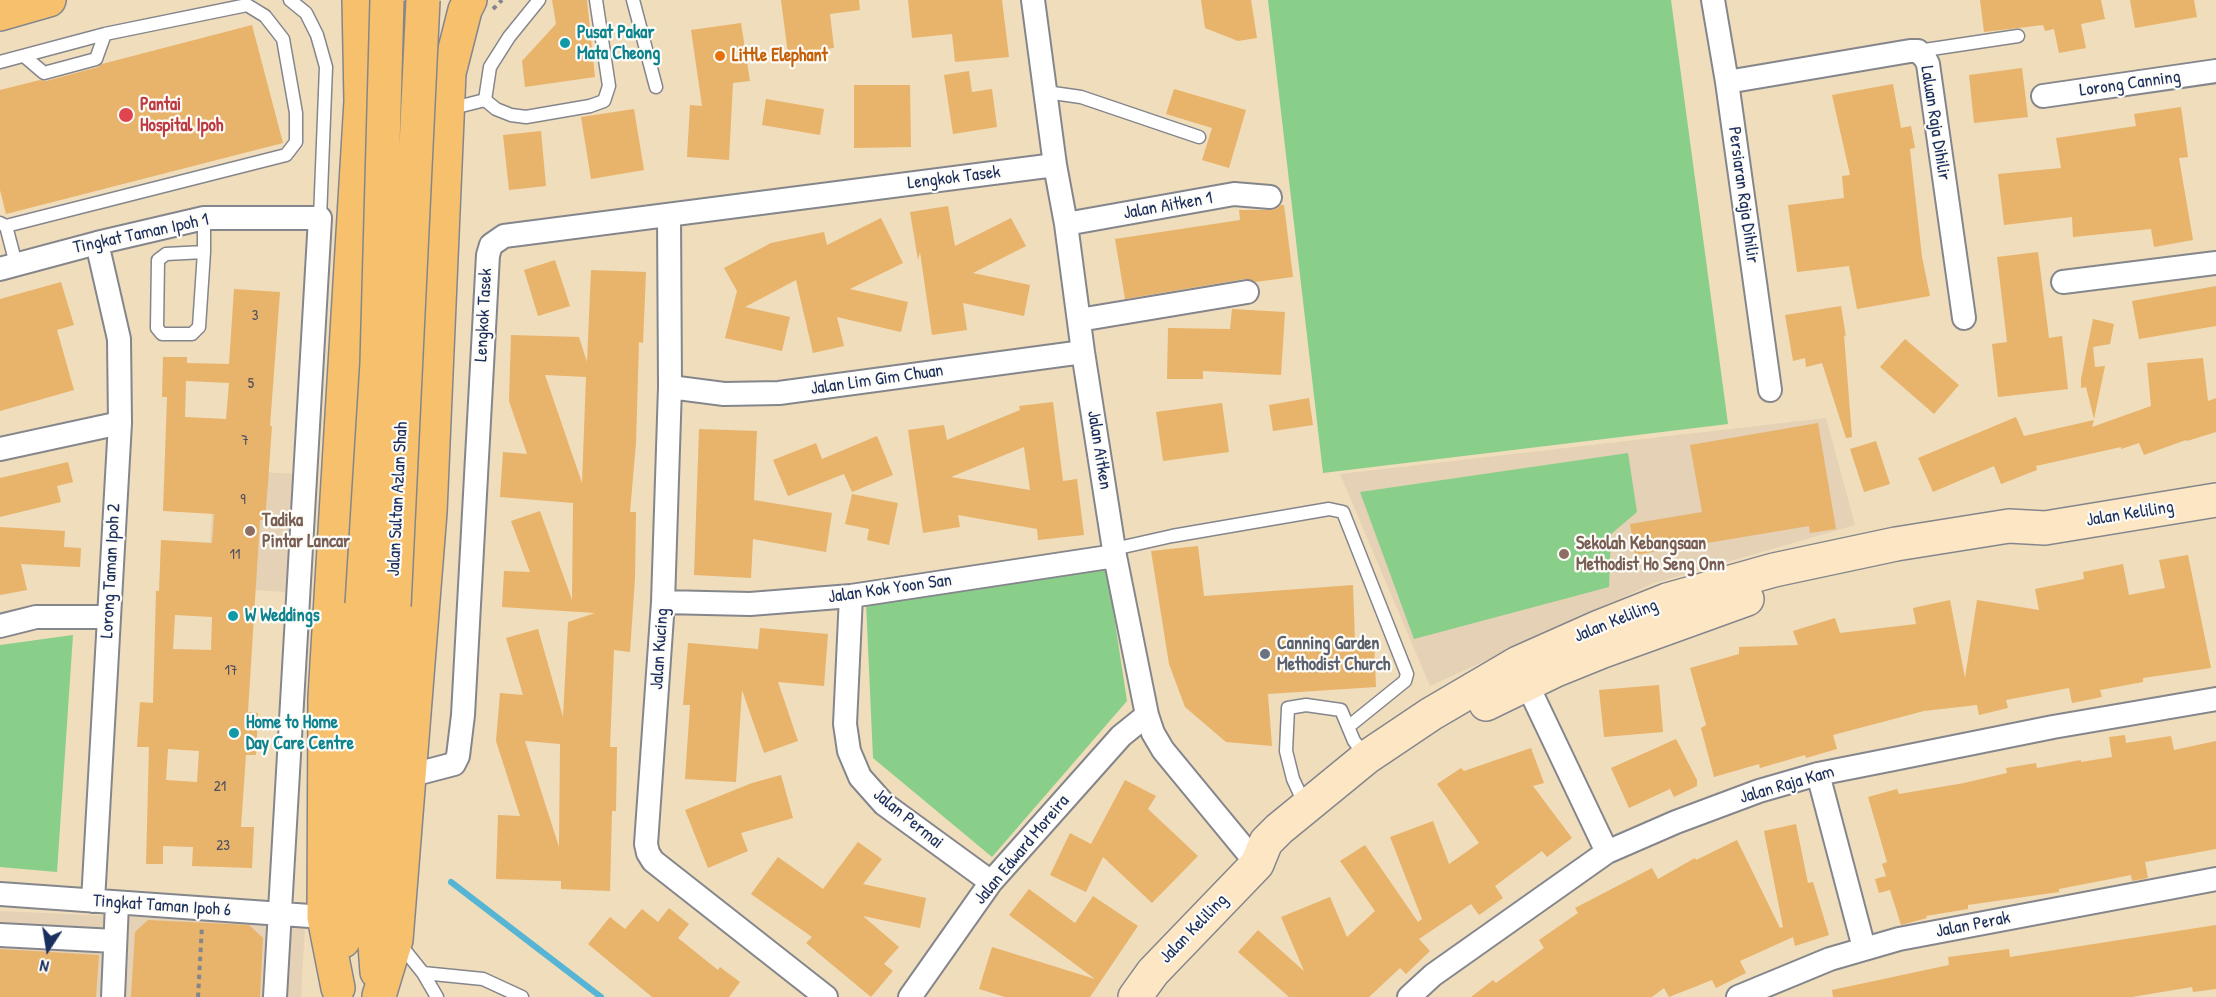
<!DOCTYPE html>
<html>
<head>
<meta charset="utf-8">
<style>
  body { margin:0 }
  #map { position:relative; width:2216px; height:997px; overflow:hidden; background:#efddbb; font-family:"Patrick Hand",sans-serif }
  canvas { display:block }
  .north { position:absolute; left:18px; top:919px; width:60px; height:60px; -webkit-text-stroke:4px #fdfcf7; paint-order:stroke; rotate:192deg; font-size:16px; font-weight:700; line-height:24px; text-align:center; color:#1b2f5e }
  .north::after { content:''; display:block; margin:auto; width:21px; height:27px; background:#1b2f5e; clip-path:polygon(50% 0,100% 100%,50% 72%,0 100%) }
</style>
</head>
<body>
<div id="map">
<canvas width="2216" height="997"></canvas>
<div class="north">N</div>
</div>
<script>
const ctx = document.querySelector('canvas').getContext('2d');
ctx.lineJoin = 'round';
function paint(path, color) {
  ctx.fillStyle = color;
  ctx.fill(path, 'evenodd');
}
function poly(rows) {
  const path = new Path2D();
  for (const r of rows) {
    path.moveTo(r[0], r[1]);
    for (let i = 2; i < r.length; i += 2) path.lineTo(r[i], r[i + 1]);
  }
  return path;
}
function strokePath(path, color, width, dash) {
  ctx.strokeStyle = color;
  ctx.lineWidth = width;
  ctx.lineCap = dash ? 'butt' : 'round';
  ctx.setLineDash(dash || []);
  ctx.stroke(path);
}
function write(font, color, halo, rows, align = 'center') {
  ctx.font = font + ' "Patrick Hand",sans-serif';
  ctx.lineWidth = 4.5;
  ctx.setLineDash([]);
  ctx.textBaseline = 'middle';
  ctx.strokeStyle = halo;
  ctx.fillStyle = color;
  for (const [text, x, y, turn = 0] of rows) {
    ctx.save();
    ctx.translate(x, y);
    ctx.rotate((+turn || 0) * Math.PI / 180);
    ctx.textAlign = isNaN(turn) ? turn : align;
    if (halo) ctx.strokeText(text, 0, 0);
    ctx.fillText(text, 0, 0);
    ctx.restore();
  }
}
paint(poly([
  [1826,418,1855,525,1654,583,1430,686,1340,474],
  [214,469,293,474,286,592,208,587],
  [0,911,305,925,301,997,0,997]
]), '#e4d1b6');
paint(poly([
  [1268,0,1671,0,1728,424,1323,473],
  [1628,453,1637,512,1611,534,1609,587,1414,639,1360,492],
  [1107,570,1127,701,992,857,873,758,866,603],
  [73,635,57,872,0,867,0,645]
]), '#89cf89');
strokePath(poly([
  [451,882,601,997]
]), '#56b5d4', 6);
paint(poly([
  [552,0,587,0,595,77,525,87,522,61,556,24],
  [781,0,859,0,860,10,830,14,834,48,788,54],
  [908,0,1002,0,1009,57,955,62,952,34,912,38],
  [1201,0,1251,0,1257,38,1238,41,1205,28],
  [1980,0,2101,0,2105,19,2081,24,2086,48,2059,53,2054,29,2045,31,2043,25,1984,32],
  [2130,0,2194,0,2197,17,2135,28],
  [741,23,750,81,733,83,729,160,687,157,690,105,702,106,691,30],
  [252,25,283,143,6,214,0,190,0,90,40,80,46,81,98,67,102,64],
  [2022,68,2028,117,1974,123,1969,75],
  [969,71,972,92,992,89,997,127,953,134,944,75],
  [1893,84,1901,128,1911,126,1915,148,1910,149,1922,257,1930,296,1857,309,1849,266,1797,272,1788,205,1844,198,1842,176,1850,175,1832,95],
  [854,85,910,85,911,147,854,148],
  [1174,89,1246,110,1229,168,1202,160,1212,128,1166,114],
  [766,99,824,109,820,135,762,125],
  [2181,107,2188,157,2179,158,2193,240,2154,247,2151,229,2073,237,2072,217,2004,225,1998,174,2061,168,2056,138,2136,126,2134,114],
  [634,109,644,170,591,179,581,117],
  [541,131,546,186,509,190,503,135],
  [1281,205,1284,205,1293,277,1255,282,1245,279,1125,299,1115,239,1240,220,1239,210,1269,210,1276,209],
  [948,206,955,246,1011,218,1026,246,973,273,1030,285,1024,316,963,303,967,330,932,335,920,252,918,260,910,212],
  [881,218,903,263,850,289,908,302,901,332,837,317,844,346,813,353,796,280,745,307,790,317,782,351,725,338,737,291,724,268,771,243,824,232,827,245],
  [2038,252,2049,338,2062,336,2068,389,1998,397,1992,344,2007,342,1997,257],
  [555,260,570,306,538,316,524,270],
  [591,270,646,272,643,343,639,342,636,443,630,512,636,512,635,578,630,652,614,650,610,747,617,747,616,811,612,811,610,891,561,889,561,881,496,879,498,815,520,816,496,741,500,693,523,695,506,638,538,629,563,717,568,622,595,613,502,607,504,571,530,572,511,521,540,511,572,600,573,503,500,497,503,452,527,454,509,401,511,335,579,337,587,362],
  [545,375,586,377,582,483],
  [525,741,560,744,559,847],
  [61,282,74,325,57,330,74,390,0,411,0,299],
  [2216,286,2216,326,2139,339,2132,301],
  [234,289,280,292,270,426,272,426,268,483,265,520,260,520,248,712,258,713,256,755,246,755,241,827,254,827,252,868,192,866,193,847,163,846,163,864,146,864,149,747,137,747,140,702,153,703,156,591,159,591,161,540,212,543,214,514,163,511,167,397,162,397,163,357,187,357,187,363,229,364],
  [186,381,229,383,226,419,185,417],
  [175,615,212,617,211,650,173,649],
  [168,749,199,751,197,782,166,780],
  [1841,306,1846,337,1844,335,1852,437,1846,438,1822,363,1806,367,1805,358,1793,361,1785,315],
  [1232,309,1285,312,1281,375,1203,371,1203,379,1167,379,1168,328,1230,329],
  [2093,319,2114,324,2110,344,2093,347,2095,367,2105,366,2094,419,2086,387,2081,388,2081,379],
  [1905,339,1959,385,1934,414,1880,367],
  [2203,358,2208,401,2216,398,2216,432,2187,441,2186,440,2144,455,2139,443,2121,449,2121,447,2036,466,2037,470,2001,484,1994,466,1933,492,1918,458,2016,417,2024,436,2094,420,2092,427,2151,406,2147,363],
  [1309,398,1313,425,1273,431,1269,405],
  [1053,402,1063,481,1077,479,1084,535,1038,540,1037,529,958,515,960,527,923,533,908,430,944,425,947,440,1020,410,1019,406],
  [1024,447,1030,490,951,477],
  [1222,403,1229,452,1163,461,1156,412],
  [1818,423,1836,529,1810,533,1809,526,1635,555,1630,524,1702,512,1690,445],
  [699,429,757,431,754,500,832,513,826,552,753,539,751,578,694,575],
  [877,436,893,475,852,492,844,474,788,496,773,460,816,443,822,459],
  [1876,441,1890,484,1864,492,1850,449],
  [68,462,73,482,57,486,61,502,0,517,0,478],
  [852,494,898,503,889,545,867,540,869,529,845,524],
  [0,527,65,531,64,547,81,548,80,567,21,564,27,590,0,595],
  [1198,546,1204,596,1353,585,1355,641,1374,640,1376,687,1268,694,1272,746,1226,742,1185,707,1169,664,1151,551],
  [2188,555,2211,668,2143,678,2143,682,2100,690,2102,697,2072,703,2069,688,2006,700,2008,708,1979,715,1977,705,1924,711,1833,735,1837,749,1806,758,1805,755,1760,768,1759,764,1714,777,1701,728,1706,725,1690,668,1739,654,1739,647,1798,645,1793,631,1835,618,1840,633,1916,624,1913,608,1950,600,1965,678,1977,600,2039,610,2035,589,2084,579,2083,572,2123,564,2129,595,2165,588,2159,560],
  [760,628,828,634,824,686,778,682,798,741,764,753,742,690,736,782,685,779,690,705,683,705,688,643,758,649],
  [1659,685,1663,732,1604,737,1599,690],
  [2125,735,2126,743,2171,736,2174,750,2216,741,2216,849,2145,862,2148,878,2132,881,2131,875,2059,889,2059,892,1968,905,1968,909,1926,916,1927,918,1901,925,1890,890,1879,893,1875,879,1886,876,1882,864,1887,862,1868,797,1897,789,1899,794,1964,783,2007,773,2006,768,2036,763,2037,768,2081,760,2081,762,2112,757,2109,737],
  [1676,739,1697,780,1697,786,1674,797,1670,789,1629,808,1611,768],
  [1531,748,1544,783,1533,786,1572,838,1547,857,1542,851,1495,886,1503,898,1479,915,1471,904,1419,939,1430,951,1406,974,1400,968,1369,997,1289,997,1238,952,1258,930,1304,971,1281,917,1330,897,1347,937,1375,911,1340,861,1365,845,1418,922,1422,919,1390,837,1433,821,1449,864,1479,843,1437,784,1461,768,1464,771],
  [781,775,793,818,741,833,748,851,708,868,685,810,752,783],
  [1125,780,1156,796,1148,809,1198,856,1152,903,1103,857,1086,892,1050,875,1070,833,1091,844],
  [1796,824,1808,883,1813,882,1829,935,1795,946,1793,937,1740,961,1746,973,1716,988,1712,980,1669,997,1664,988,1652,997,1471,997,1493,980,1496,983,1544,948,1539,940,1578,913,1575,908,1652,868,1658,879,1695,858,1696,860,1737,840,1780,928,1783,927,1764,831],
  [858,842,882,859,863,884,926,898,920,928,863,916,899,947,884,964,893,971,871,997,806,943,812,937,751,894,778,857,823,889],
  [1029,889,1075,923,1093,896,1138,926,1090,997,1005,997,979,989,992,947,1095,979,1009,915],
  [669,908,689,924,678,938,718,970,720,967,740,982,729,997,652,997,588,944,610,917,625,929,642,909,658,922],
  [148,920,249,925,263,938,260,997,131,997,135,932],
  [2216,925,2216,989,2193,992,2192,987,2132,997,1833,997,1832,990,1949,965,1948,957,2009,949,2010,957],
  [0,949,99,955,96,997,0,997]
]), '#e8b36b');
const service = poly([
  [290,0,306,13,317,35,326,67,320,218],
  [633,0,656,87],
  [1918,51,2018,36],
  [24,56,44,73,96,59,105,34],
  [0,62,105,34,247,5,265,16,283,39,296,113,296,142,286,155,6,226,0,223],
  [1046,92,1081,97,1199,137],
  [485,100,496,109,511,115,526,117,590,106,604,101,609,86,596,0],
  [485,100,490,67,509,37,539,0],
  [449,109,485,100],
  [204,218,204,252,199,327,192,334,162,334,157,328,158,260,166,254,204,252],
  [6,226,16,264],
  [1114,549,1172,536,1329,509,1343,512,1407,674,1405,681,1348,727],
  [1305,805,1293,779,1286,751,1288,708,1306,705,1341,710,1354,741,1366,756],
  [399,943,423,973,437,997],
  [423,973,483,979,522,997]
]);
const minor = poly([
  [1033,0,1055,165,1066,224,1083,352,1115,556,1147,715,1153,733,1163,750,1257,864],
  [1713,0,1727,82,1770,390],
  [1727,82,1910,51,1918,51,1925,58,1928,64,1964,318],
  [2043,96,2216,71],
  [669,215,670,387,663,602,646,844,648,853,653,861,826,997],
  [1066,224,1234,194,1270,197],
  [0,269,97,243,204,218,320,218,275,997],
  [2063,282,2216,263],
  [1079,320,1247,292],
  [670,387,724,394,779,393,1083,352],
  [0,449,120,423],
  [851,596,845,724,849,751,860,777,884,804,991,882],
  [663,602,750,604,851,596,1115,556],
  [0,626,36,617,108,617],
  [1527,684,1607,852],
  [1818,774,1864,948],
  [408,776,454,764,458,756,463,715,488,255,491,245,504,236,1055,165],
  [0,894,324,917],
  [93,901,120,423,119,339,97,243],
  [0,935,115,941],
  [113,997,117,903],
  [910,997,991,882,1121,736,1147,715],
  [1409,997,1433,975,1607,852,1676,822,1759,791,1818,774,1894,759,2053,727,2216,699],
  [1738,997,1830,959,1899,939,2216,879]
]);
const secondary = poly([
  [1486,704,1556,670,1603,651,1747,599],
  [1135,997,1153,972,1257,864,1266,842,1279,829,1367,757,1431,714,1518,663,1599,627,1667,600,1774,570,1896,544,2009,526,2045,528,2216,500]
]);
const primary = poly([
  [0,14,49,0],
  [343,941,352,839,362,604],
  [377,972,374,932,376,859,394,606],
  [338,988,324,917,325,697,361,101,359,0],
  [379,996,396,940,430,512,449,73,465,10,470,0]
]);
strokePath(service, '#85868c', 15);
strokePath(minor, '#85868c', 26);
strokePath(secondary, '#85868c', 36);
strokePath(primary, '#85868c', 36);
strokePath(poly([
  [493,9,502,0],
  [198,997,202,926]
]), '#85868c', 4, [4.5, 4.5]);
strokePath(service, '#fff', 12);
strokePath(minor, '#fff', 22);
strokePath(secondary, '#fce6c4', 33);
strokePath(primary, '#f7c06c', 33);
const primaryBridge = poly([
  [362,604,377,363,387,0],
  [394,606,423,0]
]);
strokePath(primaryBridge, '#85868c', 36, []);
strokePath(primaryBridge, '#f7c06c', 33);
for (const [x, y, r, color] of [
  [565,43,6,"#0f9aa8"],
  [720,56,6,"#e8710a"],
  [126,115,8,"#e0444e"],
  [250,531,6,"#8d6e63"],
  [1564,554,6,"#8d6e63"],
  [233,616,6,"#0f9aa8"],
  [1265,654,6,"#6b7280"],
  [234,733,6,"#0f9aa8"]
]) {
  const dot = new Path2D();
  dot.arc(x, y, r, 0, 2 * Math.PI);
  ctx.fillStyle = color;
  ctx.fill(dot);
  strokePath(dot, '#fdfcf7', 2);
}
write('15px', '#4e5061', null, [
  ["3",255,316],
  ["5",251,384],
  ["7",245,441],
  ["9",243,500],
  ["11",235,555],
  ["17",231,671],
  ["21",220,787],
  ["23",223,846]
]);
write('bold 18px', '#0d838f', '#fdfcf7', [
  ["Pusat Pakar",577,33],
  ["Mata Cheong",577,54],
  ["W Weddings",245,616],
  ["Home to Home",246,723],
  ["Day Care Centre",246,744]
], 'left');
write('bold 18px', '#c56008', '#fdfcf7', [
  ["Little Elephant",732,56]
], 'left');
write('18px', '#1b2f5e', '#fdfcf7', [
  ["Lorong Canning",2130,84,-8],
  ["Laluan Raja Dihilir",1935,123,81],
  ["Lengkok Tasek",954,178,-7],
  ["Persiaran Raja Dihilir",1743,195,82],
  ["Jalan Aitken 1",1168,206,-10],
  ["Tingkat Taman Ipoh 1",141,234,-12],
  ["Lengkok Tasek",484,315,-87],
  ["Jalan Lim Gim Chuan",877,380,-8],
  ["Jalan Aitken",1099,450,81],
  ["Jalan Sultan Azlan Shah",398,499,-87],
  ["Jalan Keliling",2130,514,-9],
  ["Lorong Taman Ipoh 2",111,571,-87],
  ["Jalan Kok Yoon San",890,589,-8],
  ["Jalan Keliling",1616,621,-22],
  ["Jalan Kucing",660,649,-86],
  ["Jalan Raja Kam",1787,785,-16],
  ["Jalan Permai",908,819,39],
  ["Jalan Edward Moreira",1022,850,-50],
  ["Tingkat Taman Ipoh 6",162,906,4],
  ["Jalan Perak",1973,925,-11],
  ["Jalan Keliling",1194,929,-46]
]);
write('bold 18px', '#be3a42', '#fdfcf7', [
  ["Pantai",140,105],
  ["Hospital Ipoh",140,126]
], 'left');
write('bold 18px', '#785e54', '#fdfcf7', [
  ["Tadika",262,521],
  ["Pintar Lancar",262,542],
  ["Sekolah Kebangsaan",1576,544],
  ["Methodist Ho Seng Onn",1576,565]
], 'left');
write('bold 18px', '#5b616d', '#fdfcf7', [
  ["Canning Garden",1277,644],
  ["Methodist Church",1277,665]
], 'left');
</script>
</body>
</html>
